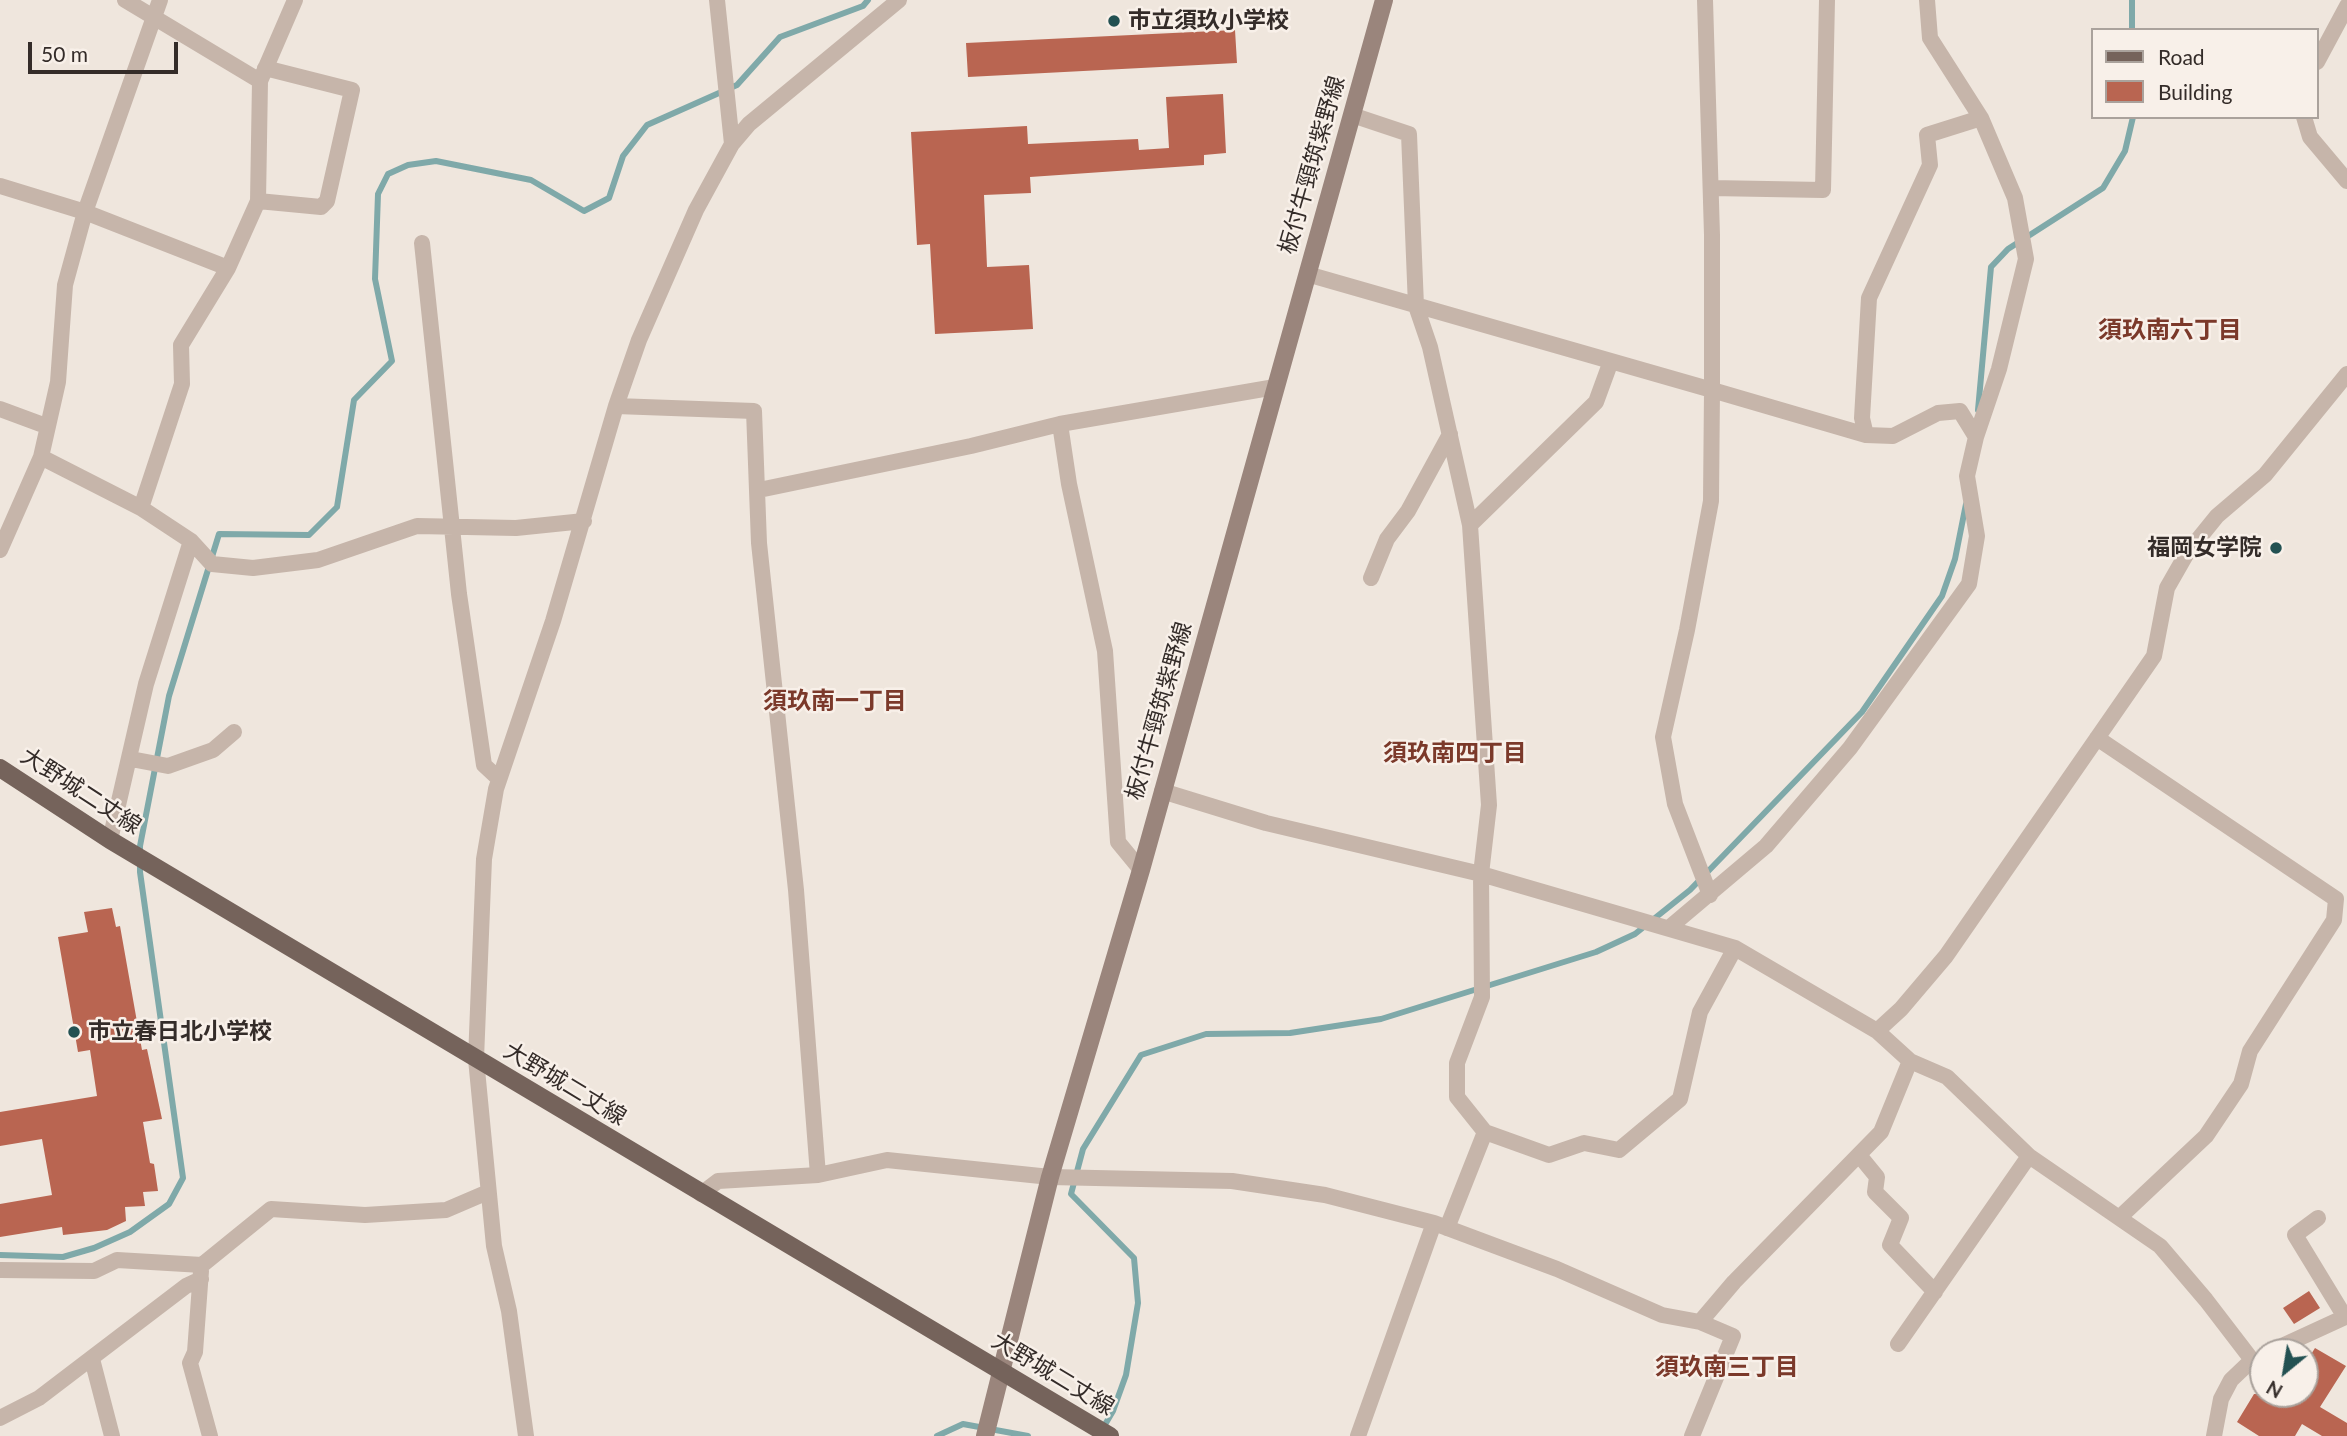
<!DOCTYPE html>
<html>
<head>
<meta charset="utf-8">
<style>
  body { margin:0 }
  #map { position:relative; width:2347px; height:1436px; overflow:hidden; background:#efe6dd; font-family:Lato,sans-serif }
  canvas { display:block }
  .legend { position:absolute; left:2091px; top:28px; width:228px; height:91px; box-sizing:border-box; background:#f8f0e9; border:2px solid #aaa29c; margin:0; padding:9px 12px; list-style:none; font-size:21px; color:#342c29 }
  .legend li { display:flex; align-items:center; gap:14px; height:35px }
  .legend b { width:35px; border:2px solid #aaa29c }
  .north { position:absolute; left:2249px; top:1338px; width:70px; height:70px; box-sizing:border-box; background:#f8f0e9; border:2px solid #aaa29c; border-radius:50%; rotate:210deg; font-size:19px; font-weight:700; line-height:28px; text-align:center; color:#342c29 }
  .north::after { content:''; display:block; margin:auto; width:24px; height:32px; background:#235152; clip-path:polygon(50% 0,100% 100%,50% 72%,0 100%) }
  .scale { position:absolute; left:28px; top:42px; width:150px; height:32px; box-sizing:border-box; border:4px solid #342c29; border-top:0; padding-left:9px; font-size:21px; line-height:24px; white-space:nowrap; color:#342c29; -webkit-text-stroke:5px #f8f0e9; paint-order:stroke }
</style>
</head>
<body>
<div id="map">
<canvas width="2347" height="1436"></canvas>
<ul class="legend">
<li><b style="height:9px;background:#75635b"></b>Road</li>
<li><b style="height:19px;background:#b96551"></b>Building</li>
</ul>
<div class="north">N</div>
<div class="scale">50 m</div>
</div>
<script>
const ctx = document.querySelector('canvas').getContext('2d');
ctx.lineJoin = 'round';
function poly(rows) {
  const path = new Path2D();
  for (const r of rows) {
    path.moveTo(r[0], r[1]);
    for (let i = 2; i < r.length; i += 2) path.lineTo(r[i], r[i + 1]);
  }
  return path;
}
function strokePath(path, color, width, dash) {
  ctx.strokeStyle = color;
  ctx.lineWidth = width;
  ctx.lineCap = dash ? 'butt' : 'round';
  ctx.setLineDash(dash || []);
  ctx.stroke(path);
}
function paint(path, color) {
  ctx.fillStyle = color;
  ctx.fill(path, 'evenodd');
}
function write(font, color, halo, rows, align = 'center') {
  ctx.font = font + ' Lato,"Noto Sans JP",sans-serif';
  ctx.lineWidth = 5;
  ctx.setLineDash([]);
  ctx.textBaseline = 'middle';
  ctx.strokeStyle = halo;
  ctx.fillStyle = color;
  for (const [text, x, y, turn = 0] of rows) {
    ctx.save();
    ctx.translate(x, y);
    ctx.rotate((+turn || 0) * Math.PI / 180);
    ctx.textAlign = isNaN(turn) ? turn : align;
    if (halo) ctx.strokeText(text, 0, 0);
    ctx.fillText(text, 0, 0);
    ctx.restore();
  }
}
strokePath(poly([
  [2132,30,2132,0],
  [1978,410,1991,267,2008,249,2103,188,2125,151,2133,117],
  [0,1255,63,1257,94,1248,130,1232,169,1204,183,1178,140,872,140,846,169,696,219,534,309,535,337,507,354,400,392,361,375,279,378,194,388,174,408,165,436,161,531,180,584,211,609,198,623,156,647,125,737,85,780,37,863,6,868,0],
  [1103,1428,1113,1411,1126,1375,1138,1303,1134,1258,1071,1194,1083,1149,1141,1055,1206,1034,1290,1033,1381,1019,1596,952,1635,934,1690,890,1862,712,1942,596,1955,559,1966,504],
  [937,1436,963,1424,1028,1436]
]), '#7fa9a9', 6);
paint(poly([
  [1235,30,1237,63,968,77,966,43],
  [1223,94,1226,153,1204,155,1204,165,1030,177,1031,193,984,195,987,267,1029,265,1033,329,935,334,930,244,917,245,911,132,1027,126,1028,144,1138,139,1139,150,1169,148,1166,97],
  [112,908,116,927,120,926,142,1050,147,1049,162,1119,143,1122,150,1163,154,1164,158,1191,143,1192,145,1206,125,1207,126,1221,107,1230,63,1235,62,1227,0,1237,0,1204,52,1195,42,1139,0,1146,0,1112,97,1096,90,1050,78,1052,58,937,88,932,84,912],
  [2309,1291,2320,1308,2294,1324,2283,1308],
  [2315,1348,2346,1366,2320,1407,2347,1423,2347,1436,2322,1436,2302,1424,2295,1436,2259,1436,2237,1422,2254,1394,2305,1394,2305,1364]
]), '#b96551');
strokePath(poly([
  [125,0,260,81],
  [160,0,85,212,65,285,58,382,41,457,141,508,191,541,212,564,253,568,318,560,417,526,516,528,584,521],
  [717,0,732,144],
  [1705,0,1712,235,1712,390,1866,435,1893,436,1938,413,1960,411,1976,437],
  [2317,62,2347,6],
  [1352,115,1409,134,1416,306,1430,347,1470,525,1489,805,1481,874,1482,997,1457,1063,1457,1097,1485,1132],
  [2304,117,2310,137,2347,181],
  [0,186,85,212,228,268],
  [1711,188,1823,190,1827,0],
  [258,201,321,207,327,201,352,90,265,68],
  [422,243,459,594,484,765,499,779],
  [1307,274,1712,390,1711,501,1687,630,1663,737,1675,804,1710,895],
  [616,406,754,411,759,543,796,890,818,1175,887,1160,1050,1177,1232,1181,1325,1195,1434,1223,1557,1269,1662,1315,1700,1322,1733,1336,1692,1436],
  [0,409,46,426],
  [1060,424,1275,387],
  [1866,435,1862,418,1869,298,1930,165,1927,135,1981,118],
  [759,490,971,446,1060,424,1069,484,1105,651,1118,842,1141,870],
  [141,508,182,384,181,345,228,268,258,201,260,81,295,0],
  [1470,525,1596,402,1611,361],
  [0,550,41,457],
  [1371,578,1387,539,1408,511,1450,434],
  [2097,738,2336,899,2334,920,2250,1051,2241,1084,2206,1136,2120,1217],
  [131,759,168,766,213,750,234,732],
  [1162,791,1266,823,1481,874,1735,948,1877,1031,1910,1061,1947,1077,2029,1156,2160,1246,2206,1300,2252,1360,2231,1380,2221,1399,2214,1436],
  [110,840,146,684,191,541],
  [1670,927,1766,846,1850,748,1969,584,1977,536,1967,476,1976,437,1999,369,2026,259,2015,198,1981,118,1930,38,1927,0],
  [1877,1031,1901,1009,1946,956,2154,656,2167,588,2187,553,2217,516,2265,475,2347,374],
  [1859,1155,1877,1177,1875,1192,1901,1218,1890,1245,1935,1292],
  [701,1194,718,1181,818,1175],
  [1447,1228,1485,1132,1549,1155,1584,1143,1619,1150,1680,1099,1700,1012,1735,948],
  [0,1270,94,1271,117,1260,202,1265,271,1209,365,1215,446,1210,488,1192],
  [201,1271,195,1352,190,1363,210,1436],
  [1700,1322,1734,1282,1881,1132,1910,1061],
  [1898,1344,2029,1156],
  [2269,1352,2345,1317,2295,1235,2318,1218],
  [92,1359,112,1436],
  [0,1418,39,1398,186,1286,201,1279],
  [526,1436,509,1311,494,1246,476,1059,484,859,496,789,553,621,616,406,639,340,696,210,732,144,749,124,899,0],
  [1358,1436,1434,1223]
]), '#c6b5aa', 16);
strokePath(poly([
  [985,1436,1050,1177,1141,870,1384,0]
]), '#9a857c', 18);
strokePath(poly([
  [0,768,110,840,1110,1436]
]), '#75635b', 18);
for (const [x, y, r, color] of [
  [1114,21,7,"#235152"],
  [2276,548,7,"#235152"],
  [74,1032,7,"#235152"]
]) {
  const dot = new Path2D();
  dot.arc(x, y, r, 0, 2 * Math.PI);
  ctx.fillStyle = color;
  ctx.fill(dot);
  strokePath(dot, '#f8f0e9', 2.5);
}
write('bold 23px', '#342c29', '#f8f0e9', [
  ["市立須玖小学校",1128,21],
  ["福岡女学院",2262,548,"right"],
  ["市立春日北小学校",88,1032]
], 'left');
write('23px', '#342c29', '#f8f0e9', [
  ["板付牛頸筑紫野線",1312,165,-74],
  ["板付牛頸筑紫野線",1159,711,-74],
  ["大野城二丈線",81,791,33],
  ["大野城二丈線",565,1084,31],
  ["大野城二丈線",1053,1374,31]
]);
write('bold 24px', '#7b392a', '#f8f0e9', [
  ["須玖南六丁目",2170,330],
  ["須玖南一丁目",835,701],
  ["須玖南四丁目",1455,753],
  ["須玖南三丁目",1727,1367]
]);
</script>
</body>
</html>
